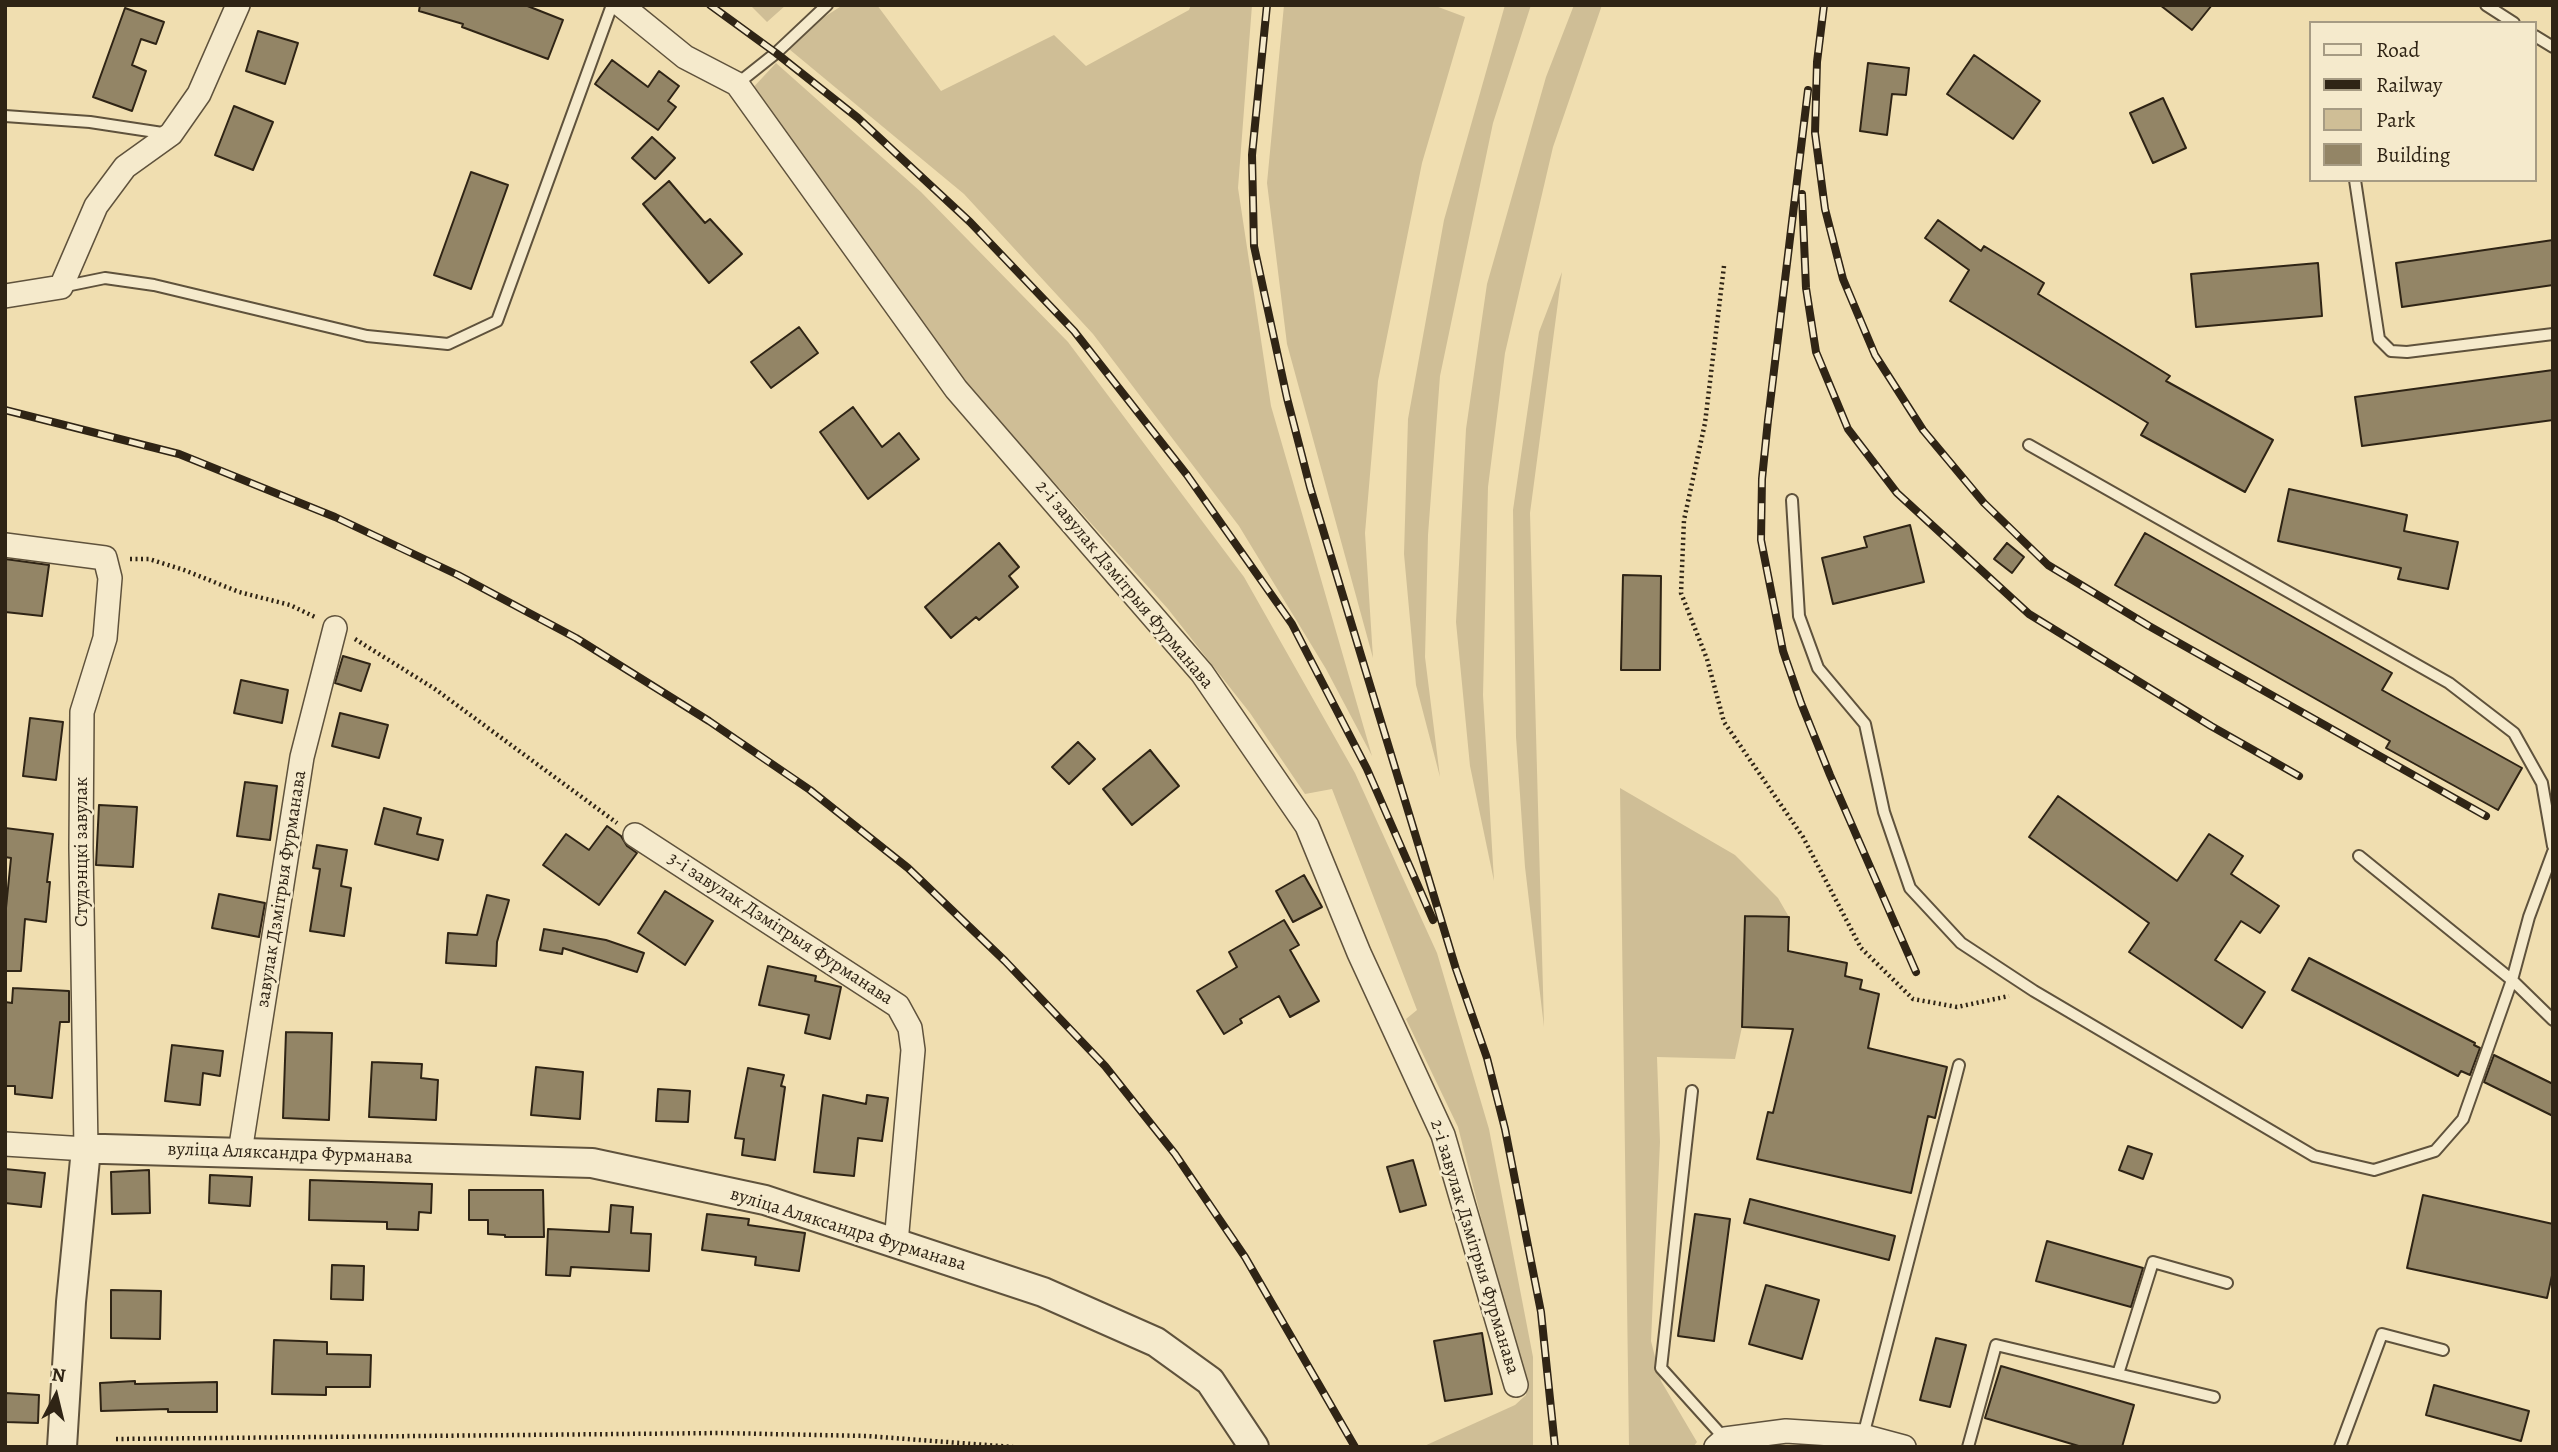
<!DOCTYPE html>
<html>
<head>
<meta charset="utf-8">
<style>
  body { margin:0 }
  #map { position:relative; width:2558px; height:1452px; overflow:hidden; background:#f0deb0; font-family:Alegreya,serif }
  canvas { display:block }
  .frame { position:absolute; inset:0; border:7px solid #2f2415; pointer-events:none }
  .legend { position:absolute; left:2309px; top:21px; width:228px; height:161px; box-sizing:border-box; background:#f5eacc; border:2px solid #a69b83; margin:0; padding:9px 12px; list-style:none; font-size:21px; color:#2f2415 }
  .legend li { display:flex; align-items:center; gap:14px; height:35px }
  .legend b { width:35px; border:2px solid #a69b83 }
  .north { position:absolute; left:21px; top:1361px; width:70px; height:70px; -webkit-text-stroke:5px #f5eacc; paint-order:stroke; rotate:7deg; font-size:19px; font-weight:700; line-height:28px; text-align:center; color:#2f2415 }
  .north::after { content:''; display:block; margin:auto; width:24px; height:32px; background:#2f2415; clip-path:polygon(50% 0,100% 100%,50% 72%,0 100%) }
</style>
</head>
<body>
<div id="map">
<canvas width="2558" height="1452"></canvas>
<div class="frame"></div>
<ul class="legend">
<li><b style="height:9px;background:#f5eacc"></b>Road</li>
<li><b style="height:9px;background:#2f2415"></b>Railway</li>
<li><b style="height:19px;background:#cfbe96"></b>Park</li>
<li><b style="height:19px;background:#938566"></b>Building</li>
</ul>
<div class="north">N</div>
</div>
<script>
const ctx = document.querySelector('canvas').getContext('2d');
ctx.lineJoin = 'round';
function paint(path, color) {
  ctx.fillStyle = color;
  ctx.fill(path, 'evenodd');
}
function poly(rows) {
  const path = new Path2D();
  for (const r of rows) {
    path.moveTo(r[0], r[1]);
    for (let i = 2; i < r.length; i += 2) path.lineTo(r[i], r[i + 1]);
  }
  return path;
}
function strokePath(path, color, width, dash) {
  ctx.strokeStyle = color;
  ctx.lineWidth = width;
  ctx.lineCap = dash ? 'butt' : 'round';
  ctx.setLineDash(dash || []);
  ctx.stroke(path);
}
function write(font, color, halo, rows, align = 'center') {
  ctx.font = font + ' Alegreya,serif';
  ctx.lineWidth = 5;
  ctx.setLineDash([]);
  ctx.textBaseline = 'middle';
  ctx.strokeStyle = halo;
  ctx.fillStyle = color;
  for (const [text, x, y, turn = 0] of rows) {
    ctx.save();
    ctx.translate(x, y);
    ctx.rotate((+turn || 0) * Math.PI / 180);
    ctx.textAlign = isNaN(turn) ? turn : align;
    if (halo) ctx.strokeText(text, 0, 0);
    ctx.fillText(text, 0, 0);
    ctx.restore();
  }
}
paint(poly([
  [750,5,786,5,767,22],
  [843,5,877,5,941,91,1054,35,1086,66,1189,10,1191,5,1252,5,1238,188,1271,406,1372,756,1326,669,1239,526,1093,334,964,194,789,49,807,28],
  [1284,5,1433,5,1465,17,1422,163,1378,381,1365,533,1373,658,1287,344,1267,183],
  [1505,5,1531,5,1493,123,1440,376,1428,535,1425,657,1440,777,1416,685,1404,554,1408,419,1444,220],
  [1574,5,1602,5,1553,147,1505,353,1488,487,1483,695,1494,881,1470,766,1456,622,1466,429,1487,284,1546,77],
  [776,63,921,192,1068,342,1244,577,1355,773,1437,953,1489,1129,1533,1357,1533,1447,1422,1447,1515,1405,1526,1395,1458,1127,1406,1019,1417,1010,1332,789,1305,794,1250,713,1168,609,965,383,749,92],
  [1562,272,1530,513,1544,1027,1525,867,1516,737,1513,510,1539,332],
  [1620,788,1735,855,1778,898,1789,917,1745,917,1742,1027,1735,1059,1657,1057,1660,1142,1651,1341,1661,1381,1697,1442,1693,1447,1629,1447]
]), '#cfbe96');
const building = poly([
  [420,5,525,5,563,20,548,59,462,27,463,24,419,11,420,5],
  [2160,5,2212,5,2192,30,2160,5],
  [125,8,164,22,156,44,141,39,132,65,146,71,132,111,93,97,125,8],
  [258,31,298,43,285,84,246,71,258,31],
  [1974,55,2040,101,2013,139,1947,94,1974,55],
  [612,60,648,87,659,71,679,86,668,101,676,107,658,130,595,84,612,60],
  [1868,63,1909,68,1906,95,1892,94,1887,135,1860,131,1868,63],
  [2163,98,2186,148,2153,163,2130,113,2163,98],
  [234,106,273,122,253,170,215,155,234,106],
  [652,137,675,158,655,179,632,158,652,137],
  [471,172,508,185,471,289,434,275,471,172],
  [669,181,705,223,710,219,742,254,709,283,643,204,669,181],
  [1938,220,1981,251,1984,246,2044,283,2038,294,2170,376,2166,381,2273,440,2245,492,2141,435,2148,423,1950,301,1969,270,1925,238,1938,220],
  [2553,240,2553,285,2402,307,2396,263,2553,240],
  [2318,263,2322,316,2196,327,2191,274,2318,263],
  [799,327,818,353,771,388,751,362,799,327],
  [2553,370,2553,420,2362,446,2355,397,2553,370],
  [853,407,882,447,899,433,919,459,868,499,820,432,853,407],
  [2289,489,2407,515,2404,531,2458,542,2448,589,2398,579,2401,568,2278,541,2289,489],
  [1910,525,1924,582,1833,604,1822,558,1867,547,1864,537,1910,525],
  [2145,533,2392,673,2382,690,2522,768,2498,810,2386,748,2390,741,2115,585,2145,533],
  [999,543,1019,567,1009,576,1018,587,979,620,976,617,951,638,925,607,999,543],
  [2007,543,2024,557,2012,573,1994,559,2007,543],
  [5,559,49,565,42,616,5,612,5,559],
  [1623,575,1661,576,1660,670,1621,670,1623,575],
  [343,656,370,664,361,691,335,683,343,656],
  [241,680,288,690,282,723,234,713,241,680],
  [340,713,388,725,379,758,332,746,340,713],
  [30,718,63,722,56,780,23,776,30,718],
  [1078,742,1095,759,1069,784,1052,767,1078,742],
  [1150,750,1179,786,1132,825,1103,789,1150,750],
  [245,782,277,786,270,840,237,836,245,782],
  [2058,796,2177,881,2209,834,2243,856,2231,874,2279,906,2260,933,2241,921,2215,960,2265,992,2242,1028,2129,952,2149,923,2029,837,2058,796],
  [99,805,137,807,133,867,96,865,99,805],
  [384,808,421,818,417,834,443,840,438,860,375,844,384,808],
  [607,826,621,836,627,846,637,853,599,905,543,865,566,834,589,850,607,826],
  [5,828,53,834,47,882,50,882,46,922,25,919,21,971,5,971,5,918,11,858,5,857,5,828],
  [317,845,347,850,341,886,351,888,344,936,310,931,320,869,313,868,317,845],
  [1304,875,1322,907,1293,922,1276,891,1304,875],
  [665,891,713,921,685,965,638,933,665,891],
  [219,894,265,903,259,937,212,928,219,894],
  [487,895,509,900,497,942,496,966,446,963,448,933,477,935,487,895],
  [1745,916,1789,917,1788,951,1847,963,1845,976,1862,980,1860,989,1879,994,1868,1048,1947,1067,1935,1118,1928,1116,1911,1193,1757,1159,1768,1112,1773,1113,1793,1029,1742,1027,1745,916],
  [1284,920,1299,945,1290,950,1319,1001,1290,1017,1279,996,1240,1019,1242,1023,1224,1034,1197,991,1237,967,1229,952,1284,920],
  [544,929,606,940,644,953,637,972,563,948,562,954,540,950,544,929],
  [2309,958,2475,1043,2474,1045,2480,1048,2470,1075,2461,1071,2458,1076,2292,990,2309,958],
  [768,966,816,976,815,981,841,987,830,1039,805,1033,809,1015,759,1005,768,966],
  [13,988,69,991,69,1022,60,1022,52,1098,15,1094,15,1086,5,1086,5,1002,12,1003,13,988],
  [286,1032,332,1033,329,1120,283,1118,286,1032],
  [172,1045,223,1051,220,1076,203,1073,200,1105,165,1101,172,1045],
  [2494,1055,2553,1084,2553,1116,2484,1082,2494,1055],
  [372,1062,422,1064,421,1078,438,1080,436,1120,369,1117,372,1062],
  [536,1067,583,1072,580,1119,531,1115,536,1067],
  [748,1068,784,1075,781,1086,785,1087,775,1160,742,1155,744,1139,735,1138,748,1068],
  [658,1089,690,1091,688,1122,656,1121,658,1089],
  [823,1095,866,1104,867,1095,888,1098,882,1141,858,1138,854,1176,814,1172,823,1095],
  [2128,1146,2152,1154,2143,1179,2119,1170,2128,1146],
  [1413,1160,1426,1205,1400,1212,1387,1167,1413,1160],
  [5,1169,45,1173,41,1207,5,1203,5,1169],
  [149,1170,150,1213,112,1214,111,1172,149,1170],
  [210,1175,252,1177,250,1206,209,1203,210,1175],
  [310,1180,432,1184,431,1213,419,1212,418,1230,387,1229,387,1222,309,1220,310,1180],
  [469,1190,543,1190,544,1237,505,1237,505,1235,488,1234,488,1220,469,1220,469,1190],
  [2423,1195,2553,1224,2553,1271,2547,1298,2407,1268,2423,1195],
  [1750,1199,1895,1236,1889,1260,1744,1223,1750,1199],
  [611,1205,633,1207,631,1233,651,1234,649,1271,571,1267,570,1276,546,1275,548,1229,609,1232,611,1205],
  [707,1214,749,1219,748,1225,805,1233,799,1271,755,1265,756,1257,702,1250,707,1214],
  [1695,1214,1730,1219,1714,1341,1678,1336,1695,1214],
  [2047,1241,2143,1268,2131,1307,2036,1281,2047,1241],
  [332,1265,364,1266,363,1300,331,1299,332,1265],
  [1766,1285,1819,1300,1802,1359,1749,1344,1766,1285],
  [111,1290,161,1291,160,1339,111,1338,111,1290],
  [1482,1333,1492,1394,1445,1401,1434,1341,1482,1333],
  [1936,1338,1966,1345,1950,1407,1920,1400,1936,1338],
  [274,1340,327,1342,327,1354,371,1355,370,1387,326,1387,326,1395,272,1394,274,1340],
  [2001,1366,2134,1405,2122,1447,2082,1447,1985,1418,2001,1366],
  [135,1381,135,1384,217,1382,217,1412,168,1412,168,1409,101,1411,100,1383,135,1381],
  [2434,1385,2529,1411,2521,1441,2426,1415,2434,1385],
  [5,1393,39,1395,38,1423,5,1422,5,1393]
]);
paint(building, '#938566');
strokePath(building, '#2f2415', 2);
const service = poly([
  [2486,5,2514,23],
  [2535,36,2553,47],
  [737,84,776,53,827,5],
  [5,116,90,122,169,134],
  [2355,180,2379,339,2391,351,2407,352,2553,334],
  [61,287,105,278,154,285,367,336,448,344,497,321,612,5],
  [2029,445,2449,683,2514,733,2542,783,2553,846],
  [1792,500,1799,616,1818,668,1865,724,1884,812,1910,888,1961,943,2034,991,2314,1156,2374,1170,2435,1151,2463,1119,2512,980,2359,856],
  [2553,852,2529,917,2512,980,2553,1020],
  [1692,1091,1661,1368,1725,1439],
  [2118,1374,2153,1262,2227,1283],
  [1863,1436,1959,1065],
  [1968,1447,1996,1345,2214,1397],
  [2340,1447,2382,1334,2443,1350]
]);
const minor = poly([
  [621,5,685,57,737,84,956,389,1202,673,1307,826,1359,953,1443,1135,1516,1385],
  [5,296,61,287,96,206,125,167,171,134,199,94,238,5],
  [5,545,105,558,110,578,105,638,82,712,81,848,86,1149,5,1144],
  [635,835,898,1006,910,1028,913,1050,896,1243],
  [240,1152,302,757,335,628],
  [1716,1447,1725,1439,1786,1431,1863,1436,1904,1447]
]);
const tertiary = poly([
  [62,1447,71,1302,86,1149,104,1149,592,1163,765,1200,1043,1292,1156,1342,1210,1381,1254,1447]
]);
strokePath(service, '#5f523c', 14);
strokePath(minor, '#5f523c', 26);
strokePath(tertiary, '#5f523c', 32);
strokePath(poly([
  [1724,266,1705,423,1684,520,1681,593,1707,659,1724,722,1803,837,1861,948,1913,999,1957,1007,2009,996],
  [130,559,149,559,184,570,239,592,290,605,317,618],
  [355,639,435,689,617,823],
  [116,1439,721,1433,867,1436,1013,1447]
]), '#2f2415', 4.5, [2, 3.5]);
strokePath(service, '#f5eacc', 10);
strokePath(minor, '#f5eacc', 23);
strokePath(tertiary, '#f5eacc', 28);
const rail = poly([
  [710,5,776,53,858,118,970,222,1074,331,1187,475,1292,624,1367,769,1433,920],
  [1267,5,1252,155,1254,246,1287,398,1310,487,1456,969,1487,1058,1505,1129,1541,1312,1555,1447],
  [1824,5,1817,62,1815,133,1825,209,1843,279,1875,355,1923,430,1984,503,2048,565,2149,626,2486,816],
  [1808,90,1768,420,1762,479,1761,540,1783,651,1801,703,1830,775,1916,972],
  [1802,194,1806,288,1816,352,1848,429,1897,493,2029,614,2211,726,2299,776],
  [5,410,179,454,335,517,458,575,576,638,709,721,810,790,908,868,1005,961,1105,1066,1175,1154,1245,1257,1355,1447]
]);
strokePath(rail, '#2f2415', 8);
strokePath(rail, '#f5eacc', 5, [16]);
write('19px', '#2f2415', '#f5eacc', [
  ["2-і завулак Дзмітрыя Фурманава",1124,585,50],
  ["Студэнцкі завулак",82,852,-90],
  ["завулак Дзмітрыя Фурманава",282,889,-81],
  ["3-і завулак Дзмітрыя Фурманава",780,929,33],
  ["вуліца Аляксандра Фурманава",290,1154,2],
  ["вуліца Аляксандра Фурманава",848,1230,17],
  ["2-і завулак Дзмітрыя Фурманава",1474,1247,73]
]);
</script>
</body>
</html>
